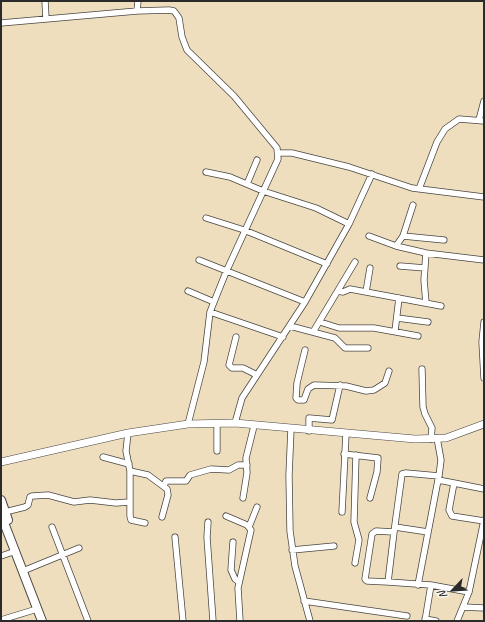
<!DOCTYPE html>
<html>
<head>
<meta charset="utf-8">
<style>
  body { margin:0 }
  #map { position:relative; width:485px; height:622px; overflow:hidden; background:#eedebe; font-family:Caveat,sans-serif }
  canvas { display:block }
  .frame { position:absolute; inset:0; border:2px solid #2b2b2b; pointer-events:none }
  .north { position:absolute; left:433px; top:570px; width:40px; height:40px; -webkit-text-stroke:3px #f6f6f2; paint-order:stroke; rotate:245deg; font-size:11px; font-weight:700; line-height:16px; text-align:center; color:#2b2b2b }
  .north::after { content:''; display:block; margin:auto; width:14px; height:18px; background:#2b2b2b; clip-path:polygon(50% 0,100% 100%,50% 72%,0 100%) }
</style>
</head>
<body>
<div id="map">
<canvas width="485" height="622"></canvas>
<div class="frame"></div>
<div class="north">N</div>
</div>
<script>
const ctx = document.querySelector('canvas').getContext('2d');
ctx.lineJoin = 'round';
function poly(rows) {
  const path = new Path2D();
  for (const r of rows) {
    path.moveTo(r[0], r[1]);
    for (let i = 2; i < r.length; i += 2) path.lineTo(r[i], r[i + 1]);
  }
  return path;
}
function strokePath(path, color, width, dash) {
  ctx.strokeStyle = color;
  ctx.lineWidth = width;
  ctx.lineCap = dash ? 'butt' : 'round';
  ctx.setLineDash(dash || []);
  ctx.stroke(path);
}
const minor = poly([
  [45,1,46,19],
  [137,11,138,1],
  [1,23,137,11,169,10,174,11,179,18,182,37,187,50,234,96,277,148,278,159,226,272,210,312,204,362,188,424],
  [479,120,484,101],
  [279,153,292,153,349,167,412,188,484,197],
  [206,172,230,177,263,191,316,208,349,224],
  [247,184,257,160],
  [419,189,437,142,445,129,459,119,484,121],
  [206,218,244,230,327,264],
  [369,236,396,246,426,253,484,260],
  [403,236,444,240],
  [396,246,403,236,413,205],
  [199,260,305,302],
  [400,266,425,268],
  [188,291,214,302],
  [338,291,343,292,350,289,441,306],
  [366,292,370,268],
  [426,303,424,280,426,253],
  [210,312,283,337],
  [397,318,428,322],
  [320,322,339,328,374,328,418,336],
  [484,322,482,342,484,378],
  [290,326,335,338,345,348,368,348],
  [395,331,399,298],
  [313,332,355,262],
  [236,337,229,365,232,368,243,368,257,375],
  [305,350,297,383,296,398,298,400,304,400,308,389,314,385,346,386,366,391,374,390,385,383,389,371],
  [422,369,423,407,425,414,432,428,431,439],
  [235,423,242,398,305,302,349,224,372,174],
  [217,424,217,451],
  [291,429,289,475,290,531,295,566,310,621],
  [309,431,309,418,332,420,340,385],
  [128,433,126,451,130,471,130,516,131,520,145,523],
  [344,454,378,458,377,472,370,498],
  [103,457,129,464],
  [130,471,148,475,167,489,168,495,162,517],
  [438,477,438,480,454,483],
  [164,486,166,481,186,481,190,475,211,469,229,470,238,465,247,465],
  [243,498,247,473,246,458,254,426],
  [5,512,25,507,28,505,30,497,32,496,48,495,74,502,90,500,116,503,129,502],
  [342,512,346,434],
  [226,516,247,525,251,530,238,588,240,621],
  [484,521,452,516,449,510,454,483,484,489],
  [208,522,207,537,213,621],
  [52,527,88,621],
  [249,527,257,507],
  [395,527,428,532],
  [394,532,402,474,406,473,439,476,441,460,437,438],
  [175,537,183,621],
  [233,542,231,570,235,579,239,582],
  [292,550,334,546],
  [1,556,16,551],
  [355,563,359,540,354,522,356,455],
  [23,571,79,548],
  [388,582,367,581,365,579,372,534,376,531,394,532,388,582,431,585],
  [418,585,438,480],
  [304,601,407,616],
  [463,607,484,608],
  [425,619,436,621],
  [1,620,37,609],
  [425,621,431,585,469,592,484,520],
  [457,621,469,592]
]);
const tertiary = poly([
  [1,462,128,433,188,424,235,423,415,439,446,438,484,424]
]);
const secondary = poly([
  [1,500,8,520],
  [1,515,42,621]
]);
strokePath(minor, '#484641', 7);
strokePath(tertiary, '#484641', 8);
strokePath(secondary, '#484641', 10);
strokePath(minor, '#fff', 5.5);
strokePath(tertiary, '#fff', 7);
strokePath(secondary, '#fff', 8);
</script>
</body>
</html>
